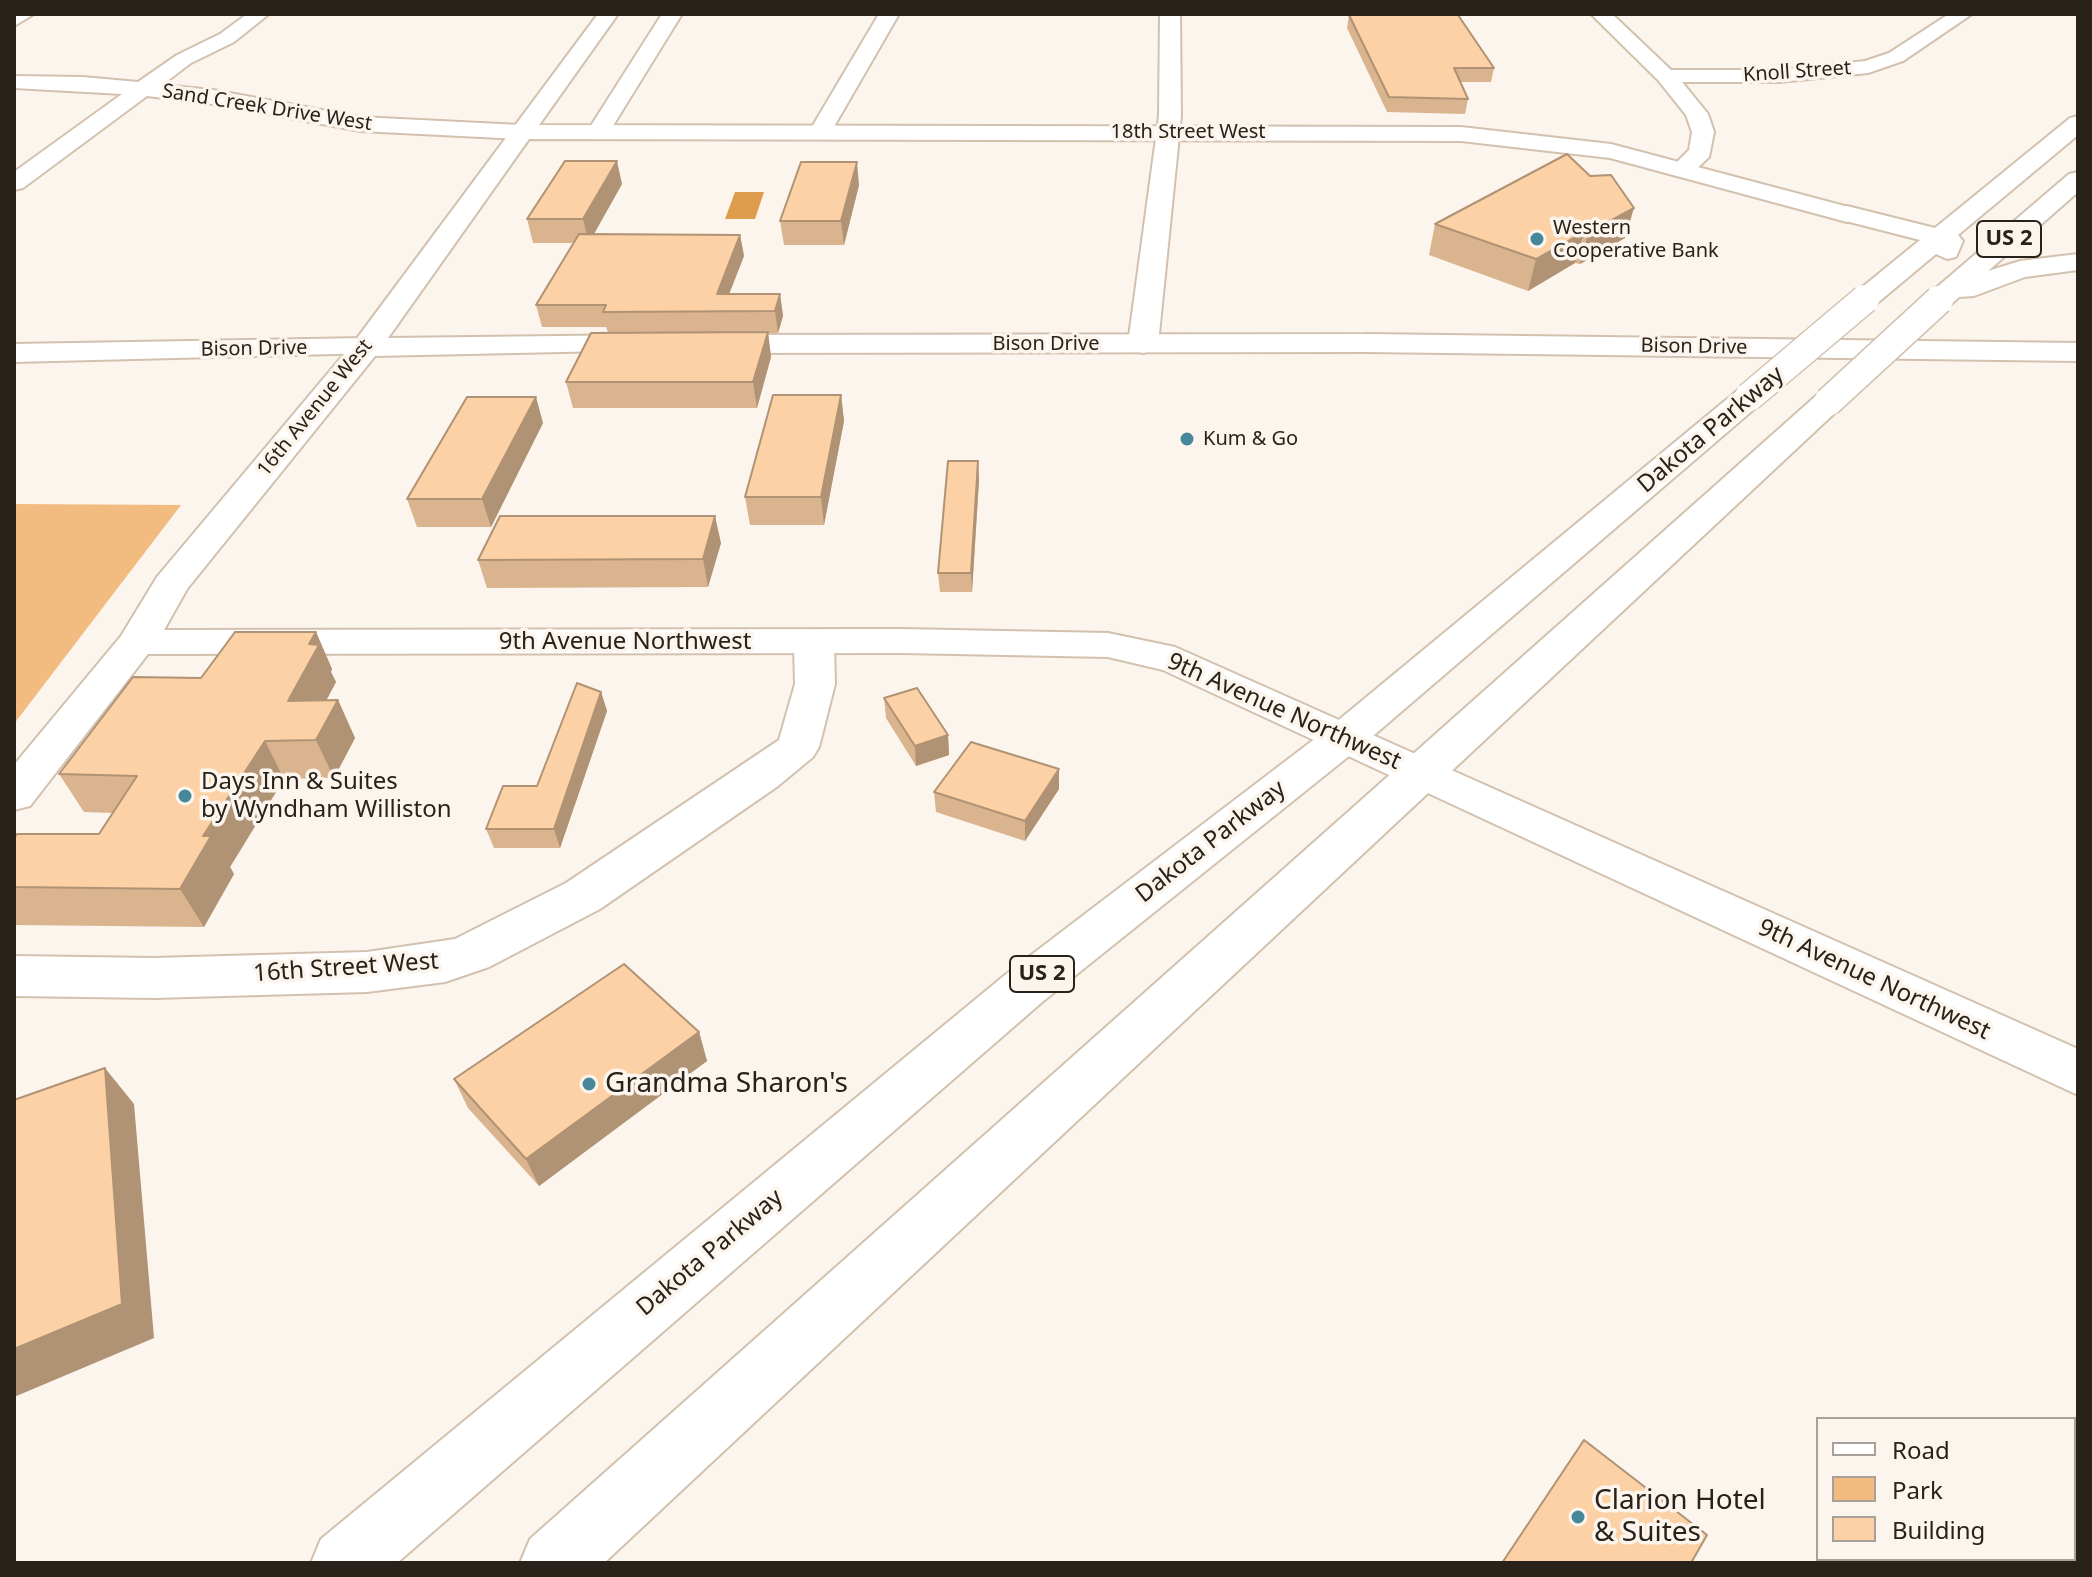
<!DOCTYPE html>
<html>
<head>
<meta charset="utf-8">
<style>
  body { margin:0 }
  #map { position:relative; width:2092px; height:1577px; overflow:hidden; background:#fcf5ed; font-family:"Noto Sans",sans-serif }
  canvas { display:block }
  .frame { position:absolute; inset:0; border:16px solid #28221b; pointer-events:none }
  .legend { position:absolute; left:1816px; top:1417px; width:260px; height:144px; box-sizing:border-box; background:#fcf5ed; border:2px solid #a7a199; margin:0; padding:10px 14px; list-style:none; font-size:24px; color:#28221b }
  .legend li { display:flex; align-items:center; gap:16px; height:40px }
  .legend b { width:40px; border:2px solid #a7a199 }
</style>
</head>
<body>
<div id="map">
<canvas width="2092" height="1577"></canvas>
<div class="frame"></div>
<ul class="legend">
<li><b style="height:10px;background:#fff"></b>Road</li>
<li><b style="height:22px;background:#f2bb7f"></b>Park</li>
<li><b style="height:22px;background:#fcd1a5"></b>Building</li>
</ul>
</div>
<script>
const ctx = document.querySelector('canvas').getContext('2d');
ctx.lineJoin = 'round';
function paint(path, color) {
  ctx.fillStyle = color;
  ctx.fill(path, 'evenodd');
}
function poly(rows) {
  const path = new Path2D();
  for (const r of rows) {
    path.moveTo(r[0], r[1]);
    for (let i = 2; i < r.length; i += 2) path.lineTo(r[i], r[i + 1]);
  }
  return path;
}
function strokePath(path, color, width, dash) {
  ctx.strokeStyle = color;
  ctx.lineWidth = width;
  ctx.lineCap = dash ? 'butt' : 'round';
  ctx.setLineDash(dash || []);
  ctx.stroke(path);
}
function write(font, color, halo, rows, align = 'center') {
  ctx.font = font + ' "Noto Sans",sans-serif';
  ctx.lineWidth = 7;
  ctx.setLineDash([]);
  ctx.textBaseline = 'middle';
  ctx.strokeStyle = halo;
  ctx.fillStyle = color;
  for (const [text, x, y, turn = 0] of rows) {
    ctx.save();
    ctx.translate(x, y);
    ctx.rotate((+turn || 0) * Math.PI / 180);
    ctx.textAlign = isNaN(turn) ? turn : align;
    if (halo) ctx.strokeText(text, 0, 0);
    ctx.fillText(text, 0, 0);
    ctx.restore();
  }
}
paint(poly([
  [14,504,181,505,14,724]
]), '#f2bb7f');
paint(poly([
  [735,192,764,192,755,219,725,219]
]), '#e09c4d');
const minor = poly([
  [14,14,34,14,14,26,14,14],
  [247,14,269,14,234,42,191,63,162,85,213,90,360,117,521,125,532,132,521,139,360,131,213,104,147,96,23,188,14,190,14,172,122,94,14,88,14,76,83,77,138,82,177,55,220,34,247,14],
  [662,14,682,14,606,137,590,137,587,132,662,14],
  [879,14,899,14,828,137,812,137,809,132,879,14],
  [1160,14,1180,14,1181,116,1158,344,1154,350,1143,353,1132,350,1128,344,1159,116,1160,14],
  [1591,14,1612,14,1671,70,1779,70,1865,61,1889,53,1949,14,1972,14,1903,61,1868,73,1779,82,1682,82,1708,114,1714,132,1709,157,1691,174,1682,176,1670,169,1689,150,1692,132,1686,115,1658,80,1591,14],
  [366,338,377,341,381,347,377,353,14,362,14,344,366,338],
  [814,630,828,633,834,642,835,684,819,747,813,757,778,786,600,909,489,967,445,982,367,992,154,998,14,996,14,956,154,958,367,952,455,939,566,883,779,740,795,684,794,642,800,633,814,630]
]);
const tertiary = poly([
  [598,14,618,14,539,125,1461,127,1611,144,1856,209,1860,214,1847,222,1610,158,1461,141,529,139,388,338,644,335,655,338,659,344,655,350,375,356,187,589,164,630,902,629,1108,633,1175,647,2078,1049,2078,1095,1163,670,1108,657,902,653,148,654,30,806,14,810,14,765,121,636,157,577,355,341,598,14],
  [1366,334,2078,343,2078,361,1366,352,709,353,698,350,694,344,698,338,709,335,1366,334]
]);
const trunk = poly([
  [2078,116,2078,135,1958,235,1963,241,1956,257,1947,259,1936,254,1875,305,1855,305,1851,299,1855,293,1920,240,1838,219,1834,214,1838,209,1847,206,1935,228,2070,118,2078,116],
  [2078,172,2078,192,1988,271,2020,261,2078,254,2078,270,2025,277,1974,296,1959,297,1949,306,1929,306,1925,300,1929,294,2069,174,2078,172],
  [1749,388,1760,390,1765,397,1760,404,1359,748,1041,1003,397,1563,311,1563,321,1539,1005,975,1329,728,1738,390,1749,388],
  [1828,393,1839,395,1844,402,1839,409,604,1563,520,1563,530,1539,1817,395,1828,393]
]);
strokePath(minor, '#d3c1af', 4);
strokePath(tertiary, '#d3c1af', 4);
strokePath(trunk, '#d3c1af', 4);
paint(minor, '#fff');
paint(tertiary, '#fff');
paint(trunk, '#fff');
const trunkBridge = poly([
  [1749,397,1865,299],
  [1828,402,1939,300]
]);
strokePath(trunkBridge, '#d3c1af', 31, []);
strokePath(trunkBridge, '#fff', 28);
paint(poly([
  [1349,15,1494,68,1491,82,1460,82,1468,99,1465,114,1387,112,1347,28],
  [1567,154,1625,238,1580,264,1575,263,1528,291,1429,255,1435,224],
  [622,184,593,235,740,235,744,256,729,294,780,294,783,316,778,333,768,333,771,357,757,408,573,408,566,382,608,332,606,327,542,327,536,305,574,243,533,243,527,219],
  [859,185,844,245,784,245,780,221],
  [841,395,844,421,824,525,750,525,745,497],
  [543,423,491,527,417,527,407,499],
  [978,461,979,480,972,592,940,592,938,573],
  [721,543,708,587,487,588,478,560],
  [316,632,332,669,331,672,336,682,326,700,338,700,355,738,334,778,284,779,230,867,234,874,204,927,14,925,14,838,99,834,113,813,84,812,59,774,201,678],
  [601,692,607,711,560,848,494,848,486,829,537,786],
  [884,698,948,735,949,755,916,766,886,718],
  [1059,769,1059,789,1025,841,936,812,934,792],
  [699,1032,707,1061,539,1186,468,1108,454,1079]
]), '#d9b48e');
paint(poly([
  [617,161,622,184,589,243,583,219],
  [857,162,859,185,844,245,841,221],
  [1634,208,1625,238,1580,264,1588,233],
  [1584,232,1575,263,1528,291,1536,259],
  [740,235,744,256,722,312,717,294],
  [780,294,783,316,778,333,775,311],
  [768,332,771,357,757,408,753,382],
  [841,395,844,421,824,525,821,497],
  [536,397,543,423,491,527,482,499],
  [978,461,979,480,972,592,971,573],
  [715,516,721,543,708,587,703,559],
  [316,632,332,669,331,672,336,682,306,739,288,701,309,644],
  [601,692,607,711,560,848,554,829],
  [338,700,355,738,334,778,316,740],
  [948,735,949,755,916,766,915,746],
  [265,741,284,779,230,867,234,874,204,927,180,889,203,836],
  [1059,769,1059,789,1025,841,1025,821],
  [699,1032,707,1061,539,1186,526,1159],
  [105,1068,134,1104,154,1338,14,1397,14,1349]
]), '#b09274');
const building = poly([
  [1349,15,1458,15,1494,68,1454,68,1468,99,1389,97,1349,15],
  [1567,154,1590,176,1611,175,1634,208,1588,233,1584,232,1536,259,1435,224,1567,154],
  [565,161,617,161,583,219,527,219,565,161],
  [801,162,857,162,841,221,780,221,801,162],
  [579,234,740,235,717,294,780,294,775,311,603,312,606,305,536,305,579,234],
  [768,332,753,382,566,382,591,333,768,332],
  [773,395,841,395,821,497,745,497,773,395],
  [467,397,536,397,482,499,407,499,467,397],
  [948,461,978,461,971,573,938,573,948,461],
  [500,516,715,516,703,559,478,560,500,516],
  [235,632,316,632,309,644,319,645,288,701,338,700,316,740,265,741,203,836,211,836,180,889,14,887,14,838,17,834,99,834,137,776,59,774,133,677,201,678,235,632],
  [577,683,601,692,554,829,486,829,503,786,537,786,577,683],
  [917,688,948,735,915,746,884,698,917,688],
  [971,742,1059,769,1025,821,934,792,971,742],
  [624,964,699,1032,526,1159,454,1079,624,964],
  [105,1068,122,1304,14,1349,14,1100,105,1068],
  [1584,1440,1707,1535,1691,1563,1502,1563,1584,1440]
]);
paint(building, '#fcd1a5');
strokePath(building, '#b09274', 2);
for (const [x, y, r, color] of [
  [1537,239,8,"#468799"],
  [1187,439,8,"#468799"],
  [185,796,8,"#468799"],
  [589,1084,8,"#468799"],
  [1578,1517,8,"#468799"]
]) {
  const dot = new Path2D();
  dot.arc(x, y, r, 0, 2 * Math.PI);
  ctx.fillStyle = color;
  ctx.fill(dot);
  strokePath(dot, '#fcf5ed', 3);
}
write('20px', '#28221b', '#fcf5ed', [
  ["Knoll Street",1797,72,-4],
  ["Sand Creek Drive West",267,108,9],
  ["18th Street West",1188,132],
  ["Bison Drive",1046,344],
  ["Bison Drive",1694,347,1],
  ["Bison Drive",254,349,-1],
  ["16th Avenue West",315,408,-51]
]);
write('20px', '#28221b', '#fcf5ed', [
  ["Western",1553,228],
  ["Cooperative Bank",1553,251],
  ["Kum & Go",1203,439]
], 'left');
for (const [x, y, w] of [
  [2009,239,64],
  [1042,974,64]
]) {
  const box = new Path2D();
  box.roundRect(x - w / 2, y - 18, w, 36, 6);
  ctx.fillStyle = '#fcf5ed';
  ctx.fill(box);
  strokePath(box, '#28221b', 2);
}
write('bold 22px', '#28221b', null, [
  ["US 2",2009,239],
  ["US 2",1042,974]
]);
write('24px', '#28221b', '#fcf5ed', [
  ["Dakota Parkway",1711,430,-40],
  ["9th Avenue Northwest",625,642],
  ["9th Avenue Northwest",1284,712,24],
  ["Dakota Parkway",1211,842,-38],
  ["16th Street West",346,968,-4],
  ["9th Avenue Northwest",1874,980,25],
  ["Dakota Parkway",710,1253,-40]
]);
write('24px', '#28221b', '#fcf5ed', [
  ["Days Inn & Suites",201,782],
  ["by Wyndham Williston",201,810]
], 'left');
write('28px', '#28221b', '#fcf5ed', [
  ["Grandma Sharon's",605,1084],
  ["Clarion Hotel",1594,1501],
  ["& Suites",1594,1533]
], 'left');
</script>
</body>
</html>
